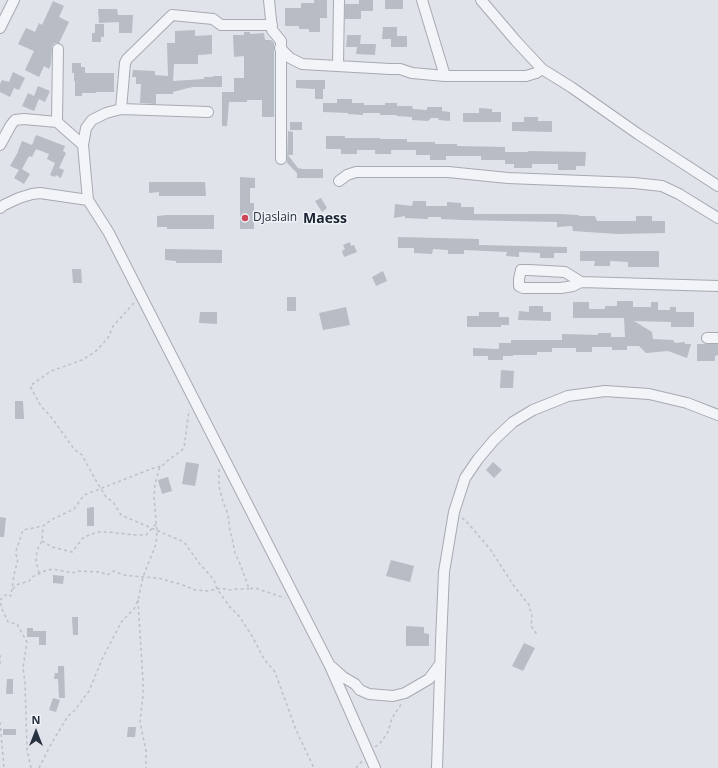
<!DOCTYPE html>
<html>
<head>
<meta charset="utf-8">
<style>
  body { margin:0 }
  #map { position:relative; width:718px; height:768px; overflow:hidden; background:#e0e3e9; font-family:"Open Sans",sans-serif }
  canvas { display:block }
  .north { position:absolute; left:16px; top:712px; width:40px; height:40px; -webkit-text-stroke:3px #eff2f6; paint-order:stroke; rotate:0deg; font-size:11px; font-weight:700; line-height:16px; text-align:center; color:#283140 }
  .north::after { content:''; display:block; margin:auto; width:14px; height:18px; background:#283140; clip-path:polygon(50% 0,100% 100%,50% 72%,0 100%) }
</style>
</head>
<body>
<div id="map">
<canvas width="718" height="768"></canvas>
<div class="north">N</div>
</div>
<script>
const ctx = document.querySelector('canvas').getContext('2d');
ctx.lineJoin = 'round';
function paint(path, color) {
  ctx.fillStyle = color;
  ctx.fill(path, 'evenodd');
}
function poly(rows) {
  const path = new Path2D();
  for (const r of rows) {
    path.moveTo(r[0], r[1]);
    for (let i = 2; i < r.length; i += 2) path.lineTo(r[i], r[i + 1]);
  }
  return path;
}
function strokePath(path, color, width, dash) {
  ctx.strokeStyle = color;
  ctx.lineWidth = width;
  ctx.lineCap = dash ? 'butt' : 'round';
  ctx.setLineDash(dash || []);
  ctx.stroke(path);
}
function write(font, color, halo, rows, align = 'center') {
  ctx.font = font + ' "Open Sans",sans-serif';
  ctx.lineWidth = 3;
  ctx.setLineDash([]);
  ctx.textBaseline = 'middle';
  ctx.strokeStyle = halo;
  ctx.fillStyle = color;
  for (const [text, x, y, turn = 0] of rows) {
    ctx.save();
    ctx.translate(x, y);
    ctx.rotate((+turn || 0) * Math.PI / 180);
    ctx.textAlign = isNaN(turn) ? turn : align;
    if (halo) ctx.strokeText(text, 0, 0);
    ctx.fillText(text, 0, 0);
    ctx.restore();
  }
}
paint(poly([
  [314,0,327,0,327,18,320,18,320,32,309,32,309,29,299,29,299,26,285,26,285,8,301,8,301,3,314,3],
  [359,0,373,0,373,11,361,11,361,19,345,19,345,4,359,4],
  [385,0,403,0,403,9,385,9],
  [53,1,64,6,59,17,69,22,59,43,55,43,52,46,51,64,49,69,44,66,39,77,25,70,34,51,18,44,26,28,35,32,39,23,42,25],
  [98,9,117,9,118,15,133,15,132,33,119,33,119,22,99,23],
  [95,24,104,24,104,37,101,37,101,42,92,42,92,33,95,33],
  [383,27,397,27,397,36,407,36,407,47,391,47,391,39,382,39],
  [195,30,195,36,212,35,212,54,198,55,198,64,174,64,173,81,204,79,204,77,213,77,213,76,222,76,222,87,193,87,188,88,173,92,173,94,156,94,156,104,140,103,141,84,136,84,136,77,132,77,133,70,155,71,155,75,168,76,167,43,175,43,175,31],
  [244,32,250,32,250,34,264,33,265,40,271,40,274,43,274,117,262,117,262,100,247,100,247,102,229,102,227,126,222,126,222,92,234,92,234,78,244,78,244,56,234,57,233,35,244,35],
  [347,35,361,35,360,44,376,44,375,55,356,54,357,47,346,47],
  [72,63,81,63,81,67,85,67,85,73,114,73,114,92,96,92,96,93,82,93,82,96,75,96,75,81,74,81,74,73,72,73],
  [13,72,25,78,19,90,14,88,10,97,0,92,0,84,2,80,9,82],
  [296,80,325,80,325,89,323,89,323,99,315,99,315,89,296,88],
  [38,86,50,91,45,102,39,99,34,111,22,106,28,93,34,96],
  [337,99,352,99,352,103,364,103,364,105,385,105,385,103,397,103,397,106,412,106,413,109,427,110,427,107,442,107,442,111,450,112,450,121,439,120,438,118,431,118,428,121,412,120,412,117,397,116,396,115,380,115,380,113,363,113,363,115,348,114,348,113,323,112,323,103,337,103],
  [479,108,492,109,492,112,501,112,501,122,463,122,463,113,479,113],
  [524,117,538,117,538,121,552,121,552,132,512,131,512,122,524,122],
  [290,122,302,122,302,130,290,130],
  [288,131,293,132,293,155,288,155,298,168,302,169,323,169,323,178,297,178,297,173,287,163],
  [36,135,65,146,63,151,66,153,59,168,64,170,61,178,56,175,55,177,50,175,55,163,47,159,49,154,36,149,32,157,29,156,22,169,30,174,24,184,14,178,19,170,10,166,18,152,18,151,22,141,32,145],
  [326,136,345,136,345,138,380,138,380,139,407,139,407,142,435,142,435,144,457,144,457,146,505,147,505,152,528,152,528,151,586,152,585,166,576,166,576,170,558,170,558,164,532,164,532,168,514,168,514,164,505,164,505,160,481,160,481,156,446,156,446,160,430,160,430,155,416,155,416,150,391,150,391,154,375,154,375,150,357,150,357,154,341,154,341,149,326,149],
  [240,177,255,178,255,188,250,188,250,203,254,203,254,229,240,229],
  [149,182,205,182,206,196,159,196,159,192,149,193],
  [321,198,327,208,322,212,315,201],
  [413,201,426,201,426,206,447,206,447,202,461,203,461,207,474,207,474,214,559,214,579,215,579,216,595,216,597,221,636,221,636,216,652,216,652,221,665,221,665,233,617,234,573,231,572,226,557,227,557,222,462,220,441,219,441,217,428,217,428,219,405,218,405,216,394,218,395,204,412,206],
  [167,215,214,215,214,229,167,229,167,227,157,227,157,216],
  [398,237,479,239,479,245,567,247,567,253,554,253,554,258,540,258,540,253,519,252,519,257,506,256,507,252,464,250,464,254,448,254,448,250,433,249,432,254,414,253,414,248,398,248],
  [350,242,351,246,354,245,357,252,344,257,342,251,345,249,343,245],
  [165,249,222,250,222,263,176,263,176,261,165,260],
  [580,251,659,251,659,267,628,267,628,262,610,261,610,266,594,266,595,261,580,261],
  [72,269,81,269,82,283,73,283],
  [383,271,387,281,376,286,372,277],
  [287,297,296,297,296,311,287,311],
  [617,301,633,301,633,307,651,307,651,302,658,302,658,310,670,310,670,307,676,307,676,312,694,312,694,327,671,327,671,322,634,321,652,332,653,339,673,340,675,343,685,342,685,344,691,344,687,358,668,351,646,353,639,346,627,346,627,350,612,350,612,347,592,347,592,352,576,352,576,348,552,348,552,352,537,352,537,355,513,355,513,356,503,356,503,360,488,360,488,356,473,356,473,348,499,349,499,343,511,343,511,340,562,340,562,334,598,335,598,333,611,333,611,337,625,337,624,318,573,318,573,302,589,302,589,309,605,309,605,306,617,306],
  [529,306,543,306,543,312,551,312,551,321,518,320,519,311,529,312],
  [346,307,350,325,323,330,319,313],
  [200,312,217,312,217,324,199,323],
  [479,312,499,312,499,317,509,317,509,325,501,325,501,327,467,327,467,316,479,316],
  [697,344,718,344,718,355,715,356,715,361,697,361],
  [501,370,514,371,513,388,500,388],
  [15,401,23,401,24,419,15,419],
  [186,462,199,464,195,486,182,484],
  [493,462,502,470,494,478,486,470],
  [168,477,172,491,162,494,158,480],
  [94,507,94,526,87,526,87,508],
  [0,517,6,518,4,537,0,537],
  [391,560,414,566,410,582,386,576],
  [53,575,64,576,63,584,53,583],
  [72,617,78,617,78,635,73,635],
  [406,626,424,627,424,633,429,634,429,646,406,646],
  [27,628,33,628,33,631,46,631,46,645,39,645,39,637,27,637],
  [524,643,535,648,523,671,512,666],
  [58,666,64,666,65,698,59,698,58,679,54,679,55,673,58,673],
  [7,679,13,679,13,694,6,694],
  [53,698,60,700,56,712,49,710],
  [128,727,136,727,135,737,127,737],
  [3,729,16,729,16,735,3,735]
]), '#b7bcc5');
const minor = poly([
  [269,0,272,30,281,41,281,159],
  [422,0,445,76],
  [481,0,516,41,542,69,571,87,638,134,718,186],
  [0,28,14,0],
  [280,48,290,58,302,64,390,69,400,69,412,73,445,76,526,76,536,73,542,69],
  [338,66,339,0],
  [121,109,125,63,127,59,172,15,213,19,221,25,272,25],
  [208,112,121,109,106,113,92,120,86,128,83,145,88,200,109,233,330,666,375,768],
  [57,122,58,49],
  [0,145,11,125,15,120,24,119,57,122,83,145],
  [339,181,347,175,356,172,448,172,508,178,634,183,662,186,679,194,718,218],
  [0,208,4,205,19,198,32,194,40,193,88,200],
  [581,282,573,286,561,288,523,288,519,286,519,279,521,270,529,270,565,272,581,282,718,286],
  [707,338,718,338],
  [332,667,343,677,355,684,360,690,369,694,393,696,405,693,429,679,440,664],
  [437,768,441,642,444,572,454,512,465,478,478,459,494,440,513,422,533,410,568,396,605,391,649,394,687,403,718,415]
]);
strokePath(minor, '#a5aab3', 12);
strokePath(poly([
  [134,303,113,326,108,338,95,352,82,360,51,371,30,386,41,406,52,418,74,449,82,455,95,479,106,497,113,502,121,515,184,542,199,563,208,573,214,580,217,589,230,607,239,616,252,636,264,659,275,672,296,730,314,768],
  [219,469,219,486,223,502,228,514,230,531,232,538,235,553,241,566,249,589,255,588,285,598],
  [462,518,466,521,490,549,514,586,529,605,532,616,531,626,538,636],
  [42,541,52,547,72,552,83,538,91,534,100,532,107,532,136,535,146,535,156,524],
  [39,573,36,561,37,551,39,546,42,541,43,526],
  [13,589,16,585,29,581,32,577,47,570,53,569,72,573,78,571,101,572,107,575,114,571,123,575,143,577,158,578,180,584,195,590,208,591,221,588,229,590,236,589,249,589],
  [138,600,143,681,143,695,140,722,146,751,146,768],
  [0,655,0,667],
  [0,722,4,768],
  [375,747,381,742,388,732,392,718,402,703],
  [31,768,27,749,25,683,23,668,27,642,17,624,8,622,2,609,0,600,7,594,11,596,14,575,18,559,16,555,16,551,23,530,43,526,51,520,74,509,84,495,151,469,161,466],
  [39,768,50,746,68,716,75,710,89,691,103,657,122,621,134,609,138,600,143,577,156,544,157,531,154,498,155,485,159,469,167,461,181,451,184,448,189,410],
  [356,768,362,761]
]), '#bdc1c7', 1.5, [3, 3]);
strokePath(minor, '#f2f4f7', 10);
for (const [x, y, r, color] of [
  [245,218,4,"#ce4557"]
]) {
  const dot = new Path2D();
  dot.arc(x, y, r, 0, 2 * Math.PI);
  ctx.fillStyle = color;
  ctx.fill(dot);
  strokePath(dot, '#eff2f6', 1.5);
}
write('12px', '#283140', '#eff2f6', [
  ["Djaslain",253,218]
], 'left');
write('bold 14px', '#1b2231', '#eff2f6', [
  ["Maess",325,219]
]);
</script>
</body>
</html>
